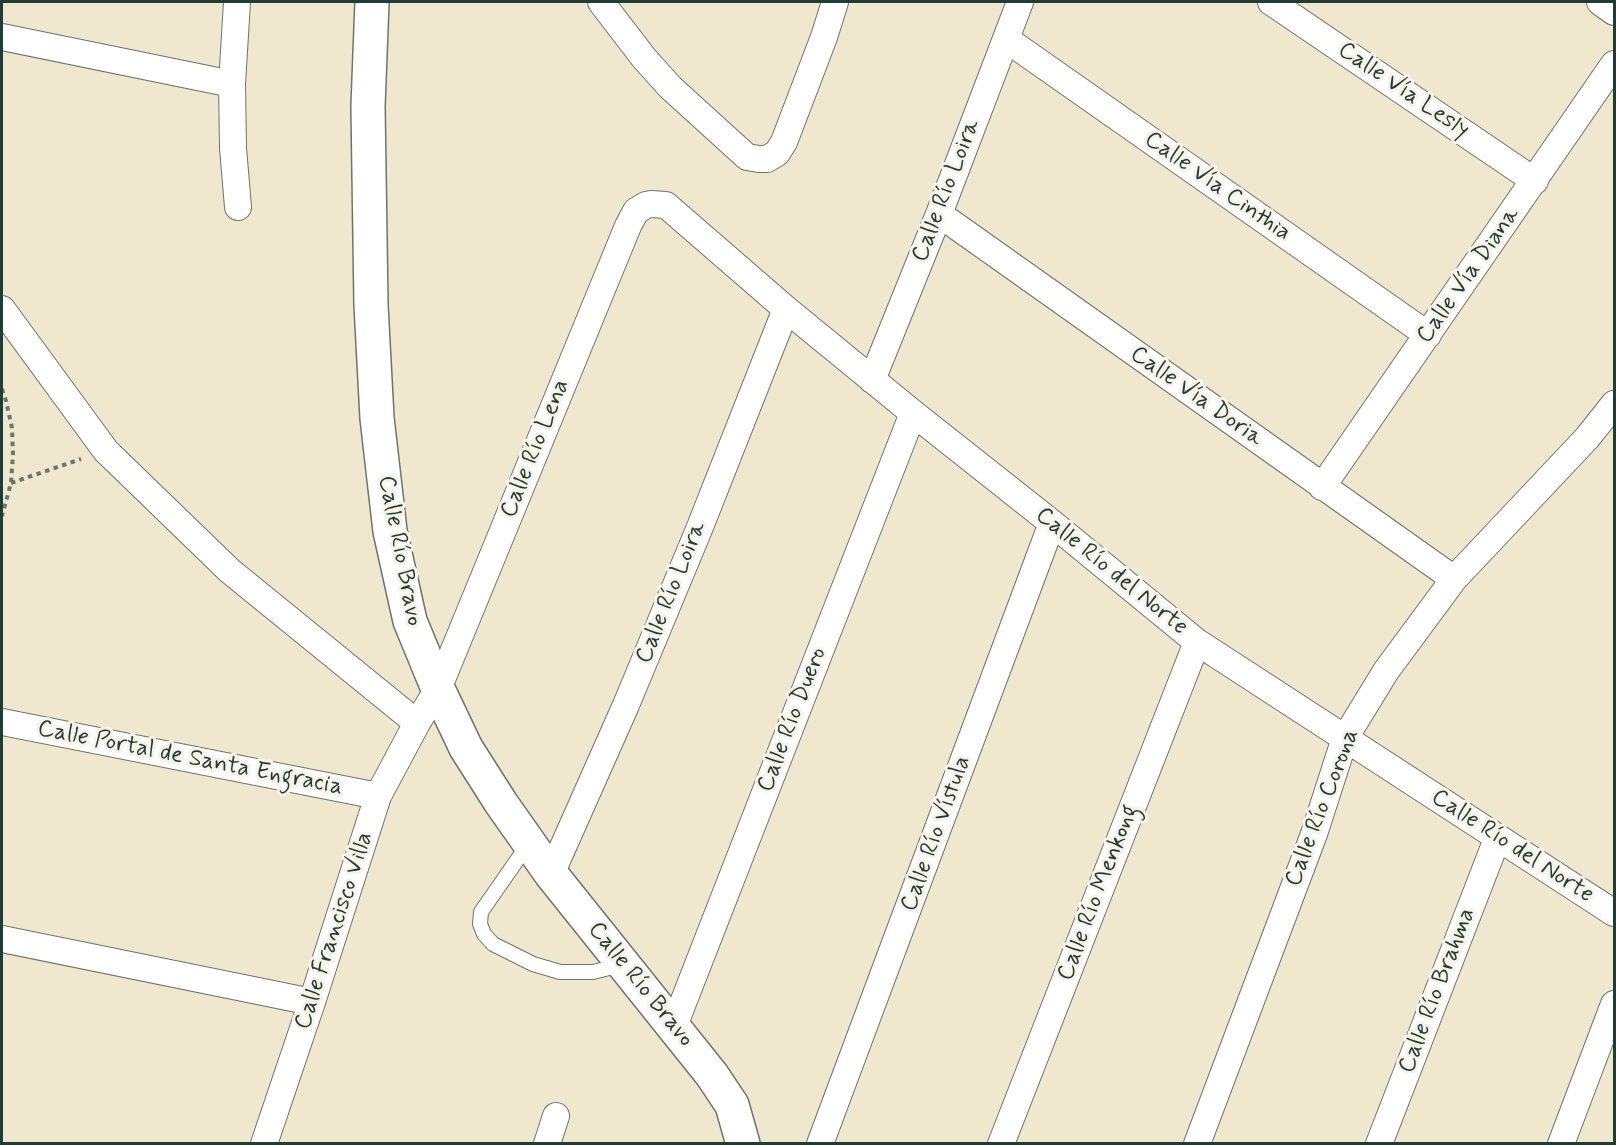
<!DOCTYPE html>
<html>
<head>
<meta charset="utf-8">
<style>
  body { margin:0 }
  #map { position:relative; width:1616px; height:1145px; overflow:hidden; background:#efe7ce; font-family:Mynerve,sans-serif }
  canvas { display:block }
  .frame { position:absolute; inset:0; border:3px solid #1f3d34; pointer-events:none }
</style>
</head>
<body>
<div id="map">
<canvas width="1616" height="1145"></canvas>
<div class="frame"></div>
</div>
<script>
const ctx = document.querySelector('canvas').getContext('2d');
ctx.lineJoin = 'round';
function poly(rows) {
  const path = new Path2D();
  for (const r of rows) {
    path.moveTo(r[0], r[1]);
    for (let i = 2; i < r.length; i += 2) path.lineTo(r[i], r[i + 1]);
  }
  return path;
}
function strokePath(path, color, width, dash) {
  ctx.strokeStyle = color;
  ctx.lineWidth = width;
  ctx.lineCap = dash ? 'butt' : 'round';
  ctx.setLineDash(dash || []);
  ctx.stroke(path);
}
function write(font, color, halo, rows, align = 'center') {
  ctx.font = font + ' Mynerve,sans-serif';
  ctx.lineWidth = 6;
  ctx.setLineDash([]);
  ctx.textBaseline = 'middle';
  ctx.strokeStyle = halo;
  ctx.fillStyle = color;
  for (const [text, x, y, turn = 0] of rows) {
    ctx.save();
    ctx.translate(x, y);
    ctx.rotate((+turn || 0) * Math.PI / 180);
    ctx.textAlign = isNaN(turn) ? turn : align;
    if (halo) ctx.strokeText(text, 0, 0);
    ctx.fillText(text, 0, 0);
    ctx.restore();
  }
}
const lane = poly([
  [529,843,481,912,480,924,484,934,493,944,533,964,560,972,593,972,621,965]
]);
const street = poly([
  [237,2,232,84,233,148,238,207],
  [601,2,644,58,670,87,747,157,759,159,767,159,777,153,784,142,824,37,835,2],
  [1271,2,1535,181],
  [1600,2,1614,12],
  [2,37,232,84],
  [1006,39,1428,335],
  [939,214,1454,579],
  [2,309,106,451,230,571,417,723,438,689,628,226,636,211,646,205,651,204,666,205,786,309,913,413,1052,523,1197,642,1614,913],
  [872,380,939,214,1020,2],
  [1322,487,1614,64],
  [2,722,378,796],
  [551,874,626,705,700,527,786,309],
  [2,939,312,1002],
  [674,1026,913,413],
  [264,1144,312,1002,378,796,417,723],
  [547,1144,556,1116],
  [820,1144,1052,523],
  [1001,1144,1197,642],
  [1197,1144,1314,834,1345,738,1386,671,1454,579,1587,438,1614,404],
  [1379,1144,1497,839],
  [1561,1144,1614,1004]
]);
const secondary = poly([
  [372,2,368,106,371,305,377,418,390,531,410,621,438,689,466,748,501,803,551,874,712,1075,732,1105,743,1144]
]);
strokePath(lane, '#68786a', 16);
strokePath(street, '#68786a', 28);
strokePath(secondary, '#68786a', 36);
strokePath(poly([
  [2,389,6,401,12,428,13,455,11,483,2,516],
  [11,483,81,459]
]), '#68786a', 4, [4.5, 4.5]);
strokePath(lane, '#fff', 14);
strokePath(street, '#fff', 26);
strokePath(secondary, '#fff', 33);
write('24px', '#1f3d34', '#f7f3e8', [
  ["Calle Vía Lesly",1403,91,34],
  ["Calle Vía Cinthia",1217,187,35],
  ["Calle Río Loira",947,191,-69],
  ["Calle Vía Diana",1469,276,-55],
  ["Calle Vía Doria",1196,397,35],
  ["Calle Río Lena",536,449,-68],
  ["Calle Río Bravo",399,551,79],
  ["Calle Río del Norte",1111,572,39],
  ["Calle Río Loira",672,593,-68],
  ["Calle Río Duero",793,720,-69],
  ["Calle Portal de Santa Engracia",190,759,11],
  ["Calle Río Corona",1323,808,-69],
  ["Calle Río Vístula",937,834,-70],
  ["Calle Río del Norte",1512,847,33],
  ["Calle Río Menkong",1099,893,-69],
  ["Calle Francisco Villa",335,931,-72],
  ["Calle Río Bravo",640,985,51],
  ["Calle Río Brahma",1438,991,-69]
]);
</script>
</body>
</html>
